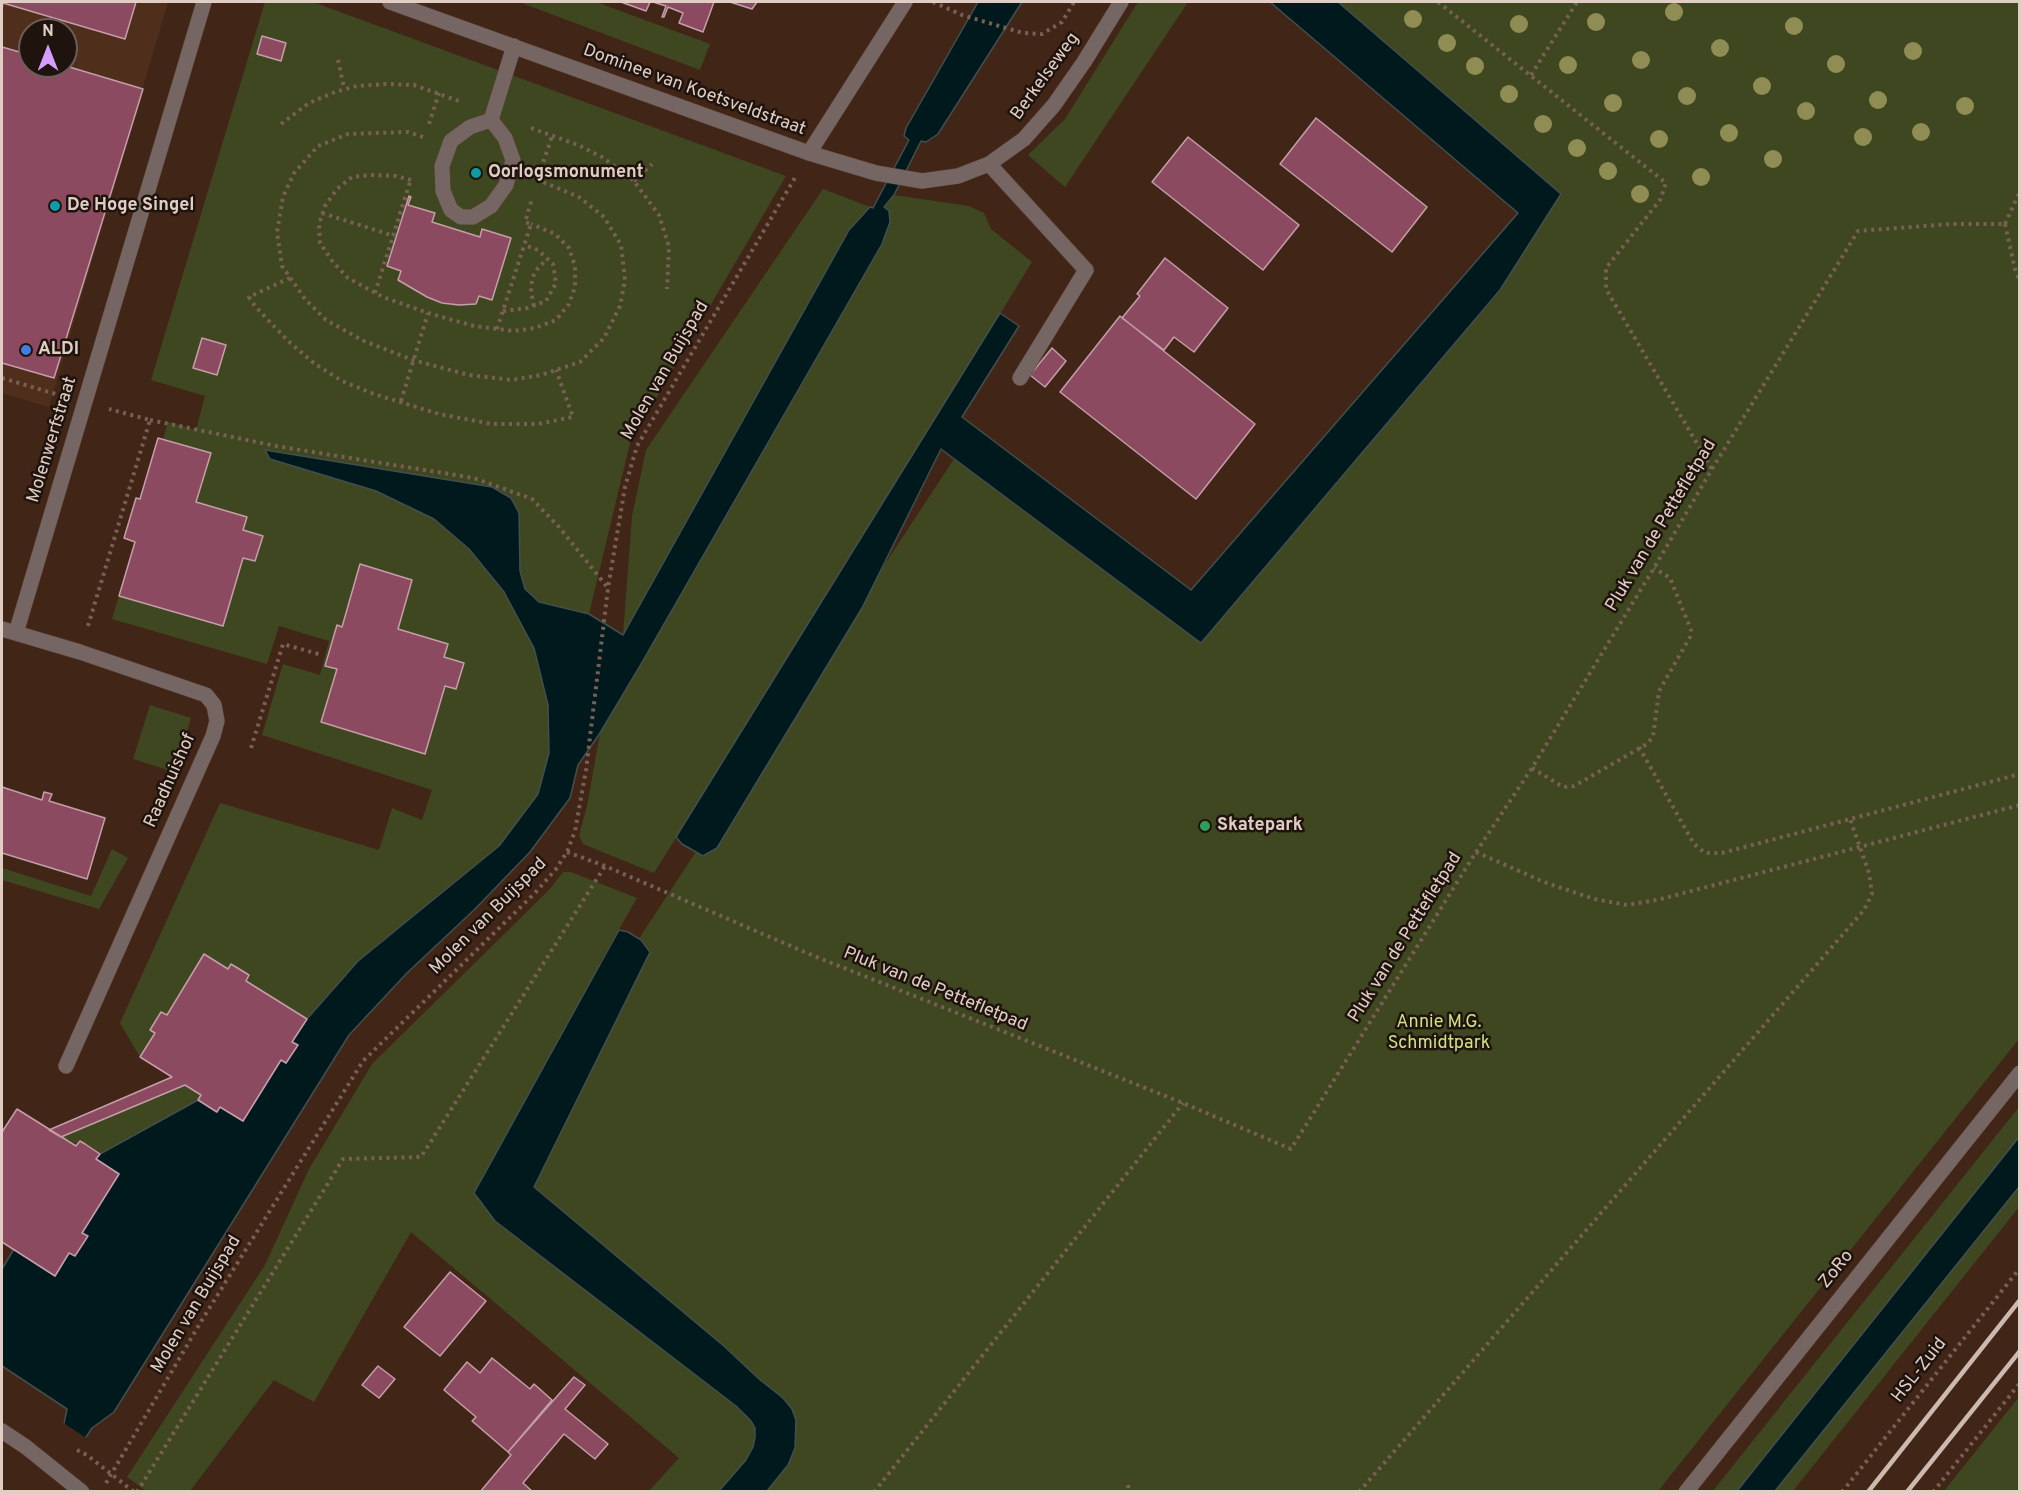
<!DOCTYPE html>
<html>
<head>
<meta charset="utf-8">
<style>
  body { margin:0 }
  #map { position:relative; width:2021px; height:1493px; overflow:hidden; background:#412618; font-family:Overpass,sans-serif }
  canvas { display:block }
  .frame { position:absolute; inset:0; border:3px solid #e0cec5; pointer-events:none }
  .north { position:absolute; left:18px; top:18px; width:60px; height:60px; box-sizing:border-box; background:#1f130d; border:2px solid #6c5e57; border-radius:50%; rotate:0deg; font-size:16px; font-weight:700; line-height:24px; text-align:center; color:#e0cec5 }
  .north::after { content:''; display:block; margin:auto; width:21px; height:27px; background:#d49cfc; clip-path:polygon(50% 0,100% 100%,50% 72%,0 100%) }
</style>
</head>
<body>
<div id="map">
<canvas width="2021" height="1493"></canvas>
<div class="frame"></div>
<div class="north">N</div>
</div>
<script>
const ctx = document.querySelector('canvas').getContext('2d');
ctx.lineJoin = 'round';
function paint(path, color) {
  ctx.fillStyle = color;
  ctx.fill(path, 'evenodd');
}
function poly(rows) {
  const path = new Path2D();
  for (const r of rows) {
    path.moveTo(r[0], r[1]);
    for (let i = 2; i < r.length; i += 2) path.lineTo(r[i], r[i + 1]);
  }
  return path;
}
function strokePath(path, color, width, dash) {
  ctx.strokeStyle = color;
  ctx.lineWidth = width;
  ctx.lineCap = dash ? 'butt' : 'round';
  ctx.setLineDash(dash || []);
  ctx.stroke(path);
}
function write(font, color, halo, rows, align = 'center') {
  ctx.font = font + ' Overpass,sans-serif';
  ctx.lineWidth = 5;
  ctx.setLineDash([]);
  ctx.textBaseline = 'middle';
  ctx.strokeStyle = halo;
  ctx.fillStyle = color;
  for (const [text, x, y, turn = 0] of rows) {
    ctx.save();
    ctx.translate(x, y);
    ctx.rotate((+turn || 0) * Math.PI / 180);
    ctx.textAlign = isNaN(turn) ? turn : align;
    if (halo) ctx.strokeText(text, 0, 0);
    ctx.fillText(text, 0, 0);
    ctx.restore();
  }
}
paint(poly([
  [2,2,168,2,49,407,2,393],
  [30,30,66,30,66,66,30,66]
]), '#4f2e1c');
paint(poly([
  [265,2,313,2,786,176,630,443,589,614,539,602,525,589,520,571,519,513,270,459,376,491,434,519,469,549,504,592,534,648,548,705,549,753,538,794,499,846,358,961,307,1019,293,1042,298,1045,286,1063,280,1060,243,1121,220,1107,217,1112,198,1100,100,1154,61,1137,184,1085,140,1057,120,1023,220,803,379,850,392,808,422,820,432,790,262,735,283,664,320,675,329,641,279,626,267,664,112,619,119,596,223,626,243,558,255,561,262,536,243,530,246,517,196,502,210,453,163,439,168,422,196,430,205,396,151,380],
  [519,2,596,2,710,44,700,70],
  [1138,2,1188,2,1065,187,1028,155,1065,119],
  [1338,2,2019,2,2019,1039,1658,1491,649,1491,679,1458,411,1232,314,1402,274,1380,190,1491,146,1491,127,1477,265,1265,309,1169,372,1064,549,890,563,872,571,872,637,898,599,964,615,975,954,459,1201,643,1500,291,1560,193],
  [823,189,870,207,849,230,623,635,632,516,646,450],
  [894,195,969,206,984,213,991,229,1032,262,765,696,654,873,583,844,579,835,587,806,600,733,882,244,884,208],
  [150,705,191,718,174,772,133,759],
  [112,849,128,858,99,909,2,880,2,868,91,896],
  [2019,1107,2019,1207,1793,1491,1712,1492],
  [2019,1397,2019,1491,1944,1491]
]), '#3f4720');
const water = poly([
  [978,2,1022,2,938,134,926,142,921,141,894,195,884,207,889,211,890,222,882,244,641,664,600,733,578,765,570,798,530,852,475,909,407,973,349,1035,114,1412,92,1428,50,1491,67,1409,2,1366,2,1269,14,1249,55,1276,69,1253,87,1236,82,1233,119,1174,96,1159,100,1154,198,1100,216,1112,220,1107,243,1121,281,1060,286,1063,298,1045,292,1042,307,1019,358,961,499,846,538,794,549,753,548,705,534,648,504,592,469,549,434,519,376,491,270,459,265,450,492,487,511,498,519,513,520,571,525,589,539,602,589,614,623,635,849,230,870,207,873,208,909,140,904,136,906,128,978,2],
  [1270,2,1338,2,1561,194,1500,290,1201,643,941,449,862,608,717,848,703,856,682,844,676,837,1000,313,1019,326,962,417,1191,590,1518,213,1270,2],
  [619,930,628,932,641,940,650,952,534,1187,725,1347,759,1379,783,1398,792,1409,796,1420,795,1448,788,1465,767,1491,719,1491,746,1460,753,1447,755,1437,755,1428,751,1421,736,1406,495,1221,474,1193,619,930],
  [2019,1137,2019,1187,1775,1491,1737,1491,2019,1137]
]);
paint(water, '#00191d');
strokePath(water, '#434f4f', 1.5);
paint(poly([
  [62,1422,88,1439,53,1492,22,1491]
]), '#412618');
const building = poly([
  [2,2,136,2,125,39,3,3,2,9,2,2],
  [621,2,650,2,646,11,621,2],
  [653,2,714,2,703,32,679,23,683,13,668,7,664,17,662,17,666,6,653,2],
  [730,2,757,2,752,9,730,2],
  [262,36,286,43,281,61,257,54,262,36],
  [2,47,30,55,30,66,66,66,143,89,54,378,2,363,2,47],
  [1316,118,1427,207,1392,252,1280,164,1316,118],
  [1188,137,1299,225,1263,270,1152,182,1188,137],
  [409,196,411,197,408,205,435,213,432,222,480,237,482,229,511,238,492,300,479,296,476,304,459,305,442,303,427,297,398,280,401,271,387,266,409,196],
  [1165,258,1228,308,1194,352,1174,337,1164,350,1122,318,1140,296,1137,294,1165,258],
  [1120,316,1255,424,1196,499,1060,392,1120,316],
  [202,338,226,345,217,375,193,368,202,338],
  [1052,348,1066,361,1045,387,1030,375,1052,348],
  [158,438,211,453,196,502,247,517,243,530,263,536,255,561,243,558,223,626,119,596,135,542,124,538,136,498,140,499,158,438],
  [360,564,412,580,398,629,448,644,444,657,464,663,456,689,445,686,425,754,321,722,337,669,325,666,337,625,342,627,360,564],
  [2,787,42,800,44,792,52,794,49,801,105,818,87,879,2,853,2,787],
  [204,954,228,969,231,964,249,975,246,981,307,1019,292,1042,298,1045,286,1063,281,1060,243,1121,220,1107,217,1112,198,1100,201,1095,185,1085,61,1137,49,1130,172,1077,140,1057,155,1033,150,1030,161,1012,167,1015,204,954],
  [17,1109,76,1146,80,1141,85,1144,100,1154,96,1159,119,1174,82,1233,88,1236,75,1256,69,1253,55,1276,2,1242,2,1132,17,1109],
  [450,1272,486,1301,440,1356,404,1327,450,1272],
  [492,1358,530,1389,534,1384,552,1400,508,1452,472,1421,476,1417,444,1390,467,1362,480,1373,492,1358],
  [378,1366,395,1379,379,1398,362,1385,378,1366],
  [574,1377,585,1385,565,1409,608,1444,595,1459,564,1434,523,1483,533,1492,480,1492,511,1455,508,1452,574,1377]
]);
paint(building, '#8b4a60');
strokePath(building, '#c49ea9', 1.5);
const minor = poly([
  [390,2,809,153,876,173,922,181,958,176,989,164,1024,139,1054,105,1084,62,1121,2],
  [491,120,470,127,451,141,442,166,443,191,451,210,461,217,473,217,491,206,506,185,513,160,505,138,491,120,514,46],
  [809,153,905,2],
  [989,164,1086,270,1020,378],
  [2,629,80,652,206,695,214,705,217,721,213,736,66,1066],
  [16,633,204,2],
  [2,1431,26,1447,82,1492],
  [1686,1492,2020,1073]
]);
strokePath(minor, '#5a4134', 16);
strokePath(poly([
  [933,2,962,15,1023,33,1042,34,1062,22,1074,2],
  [1438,2,1666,183,1660,200,1606,268,1606,289,1712,469],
  [338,60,344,88],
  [1531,75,1577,2],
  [281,124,309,103,335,92,357,86,388,84,414,85,459,101],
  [429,124,439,93],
  [531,128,578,145,602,157,634,181,659,215,669,247,667,289],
  [423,137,408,132,348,134,318,146,294,173,283,197,277,232,282,266,305,299,326,320,364,341,413,360,469,375,512,380,541,375,580,362,604,338,620,306,625,280,621,245,604,217,579,197,538,180],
  [541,169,552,136],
  [411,180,396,176,371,175,352,177,337,189,325,206,319,224,320,243,333,262,348,278,383,297,428,313,474,326,514,331,535,328,556,320,569,304,575,287,575,266,569,248,555,234,531,224],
  [634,181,652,164],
  [322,213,394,236],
  [2005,224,2015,269,2020,282],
  [2005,224,2020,191],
  [290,278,249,297,255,306,288,341,315,364,342,381,374,394,439,414,492,424,538,424,573,417,556,370],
  [375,293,411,179],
  [534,306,531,292,532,278,538,268,547,259],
  [503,311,528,308,546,301,556,283,553,264,538,250,524,245],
  [497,329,531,224,525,222,532,199],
  [2,378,59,395],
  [401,401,428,313],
  [150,420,276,446,474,478,532,499,559,527,608,588],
  [88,626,150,420,109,409],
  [1639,747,1694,844,1705,853,1722,853,2020,774],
  [251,748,283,644,322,655],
  [1532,768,1563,787,1574,786,1647,744,1653,737,1659,691,1690,637,1691,630,1670,578,1654,568],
  [567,852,605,866,814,956,1183,1103,1291,1149,1476,852,1532,768,1654,568,1712,469,1858,231,1951,224,2005,224],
  [1476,852,1544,882,1594,899,1627,905,1657,900,2020,805],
  [77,1450,87,1455,134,1492],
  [106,1483,202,1320,363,1061,535,893,556,869,567,852,575,831,586,770,608,588,625,487,637,446,796,176],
  [1128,1485,1129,1492],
  [137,1492,343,1159,421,1157,605,866],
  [874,1492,1183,1103],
  [1359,1492,1864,910,1872,894,1869,873,1850,819],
  [1842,1492,2020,1268],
  [1933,1492,2020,1383]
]), '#786054', 4, [3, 4.5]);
strokePath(minor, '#766663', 15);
strokePath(poly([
  [1868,1492,2020,1300],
  [1907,1492,2020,1351]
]), '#ccb9b0', 4.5);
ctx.fillStyle = '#8f8d53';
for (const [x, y] of [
  [1674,12],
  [1413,19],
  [1596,22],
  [1519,24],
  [1794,26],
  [1447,43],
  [1720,48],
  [1913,51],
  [1641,60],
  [1836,64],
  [1568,65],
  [1475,66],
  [1762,86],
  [1509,94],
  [1687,96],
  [1878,100],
  [1613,103],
  [1965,106],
  [1806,111],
  [1543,124],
  [1921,132],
  [1729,133],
  [1863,137],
  [1659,139],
  [1577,148],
  [1773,159],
  [1608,171],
  [1701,177],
  [1640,194]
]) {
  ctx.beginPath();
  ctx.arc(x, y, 9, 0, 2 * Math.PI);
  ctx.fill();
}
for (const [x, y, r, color] of [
  [476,173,6,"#0f9aa8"],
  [55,206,6,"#0f9aa8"],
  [26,350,6,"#3f7fe0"],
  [1205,826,6,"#2e9e5b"]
]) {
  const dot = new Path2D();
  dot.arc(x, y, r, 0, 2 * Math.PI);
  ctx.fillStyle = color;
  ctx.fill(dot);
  strokePath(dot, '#1f130d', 2);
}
write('18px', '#e0cec5', '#1f130d', [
  ["Berkelseweg",1046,77,-54],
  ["Dominee van Koetsveldstraat",694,91,20],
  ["Molen van Buijspad",666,371,-60],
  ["Molenwerfstraat",53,440,-73],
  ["Pluk van de Pettefletpad",1662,526,-59],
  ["Raadhuishof",171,781,-66],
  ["Molen van Buijspad",489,917,-45],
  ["Pluk van de Pettefletpad",1406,938,-58],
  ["Pluk van de Pettefletpad",935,990,22],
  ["ZoRo",1837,1270,-51],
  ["Molen van Buijspad",197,1305,-59],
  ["HSL-Zuid",1920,1371,-52]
]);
write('bold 18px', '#e0cec5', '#1f130d', [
  ["Oorlogsmonument",488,173],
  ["De Hoge Singel",67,206],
  ["ALDI",38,350],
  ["Skatepark",1217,826]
], 'left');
write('18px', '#cee284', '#1f130d', [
  ["Annie M.G.",1439,1023],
  ["Schmidtpark",1439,1044]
]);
</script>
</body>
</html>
